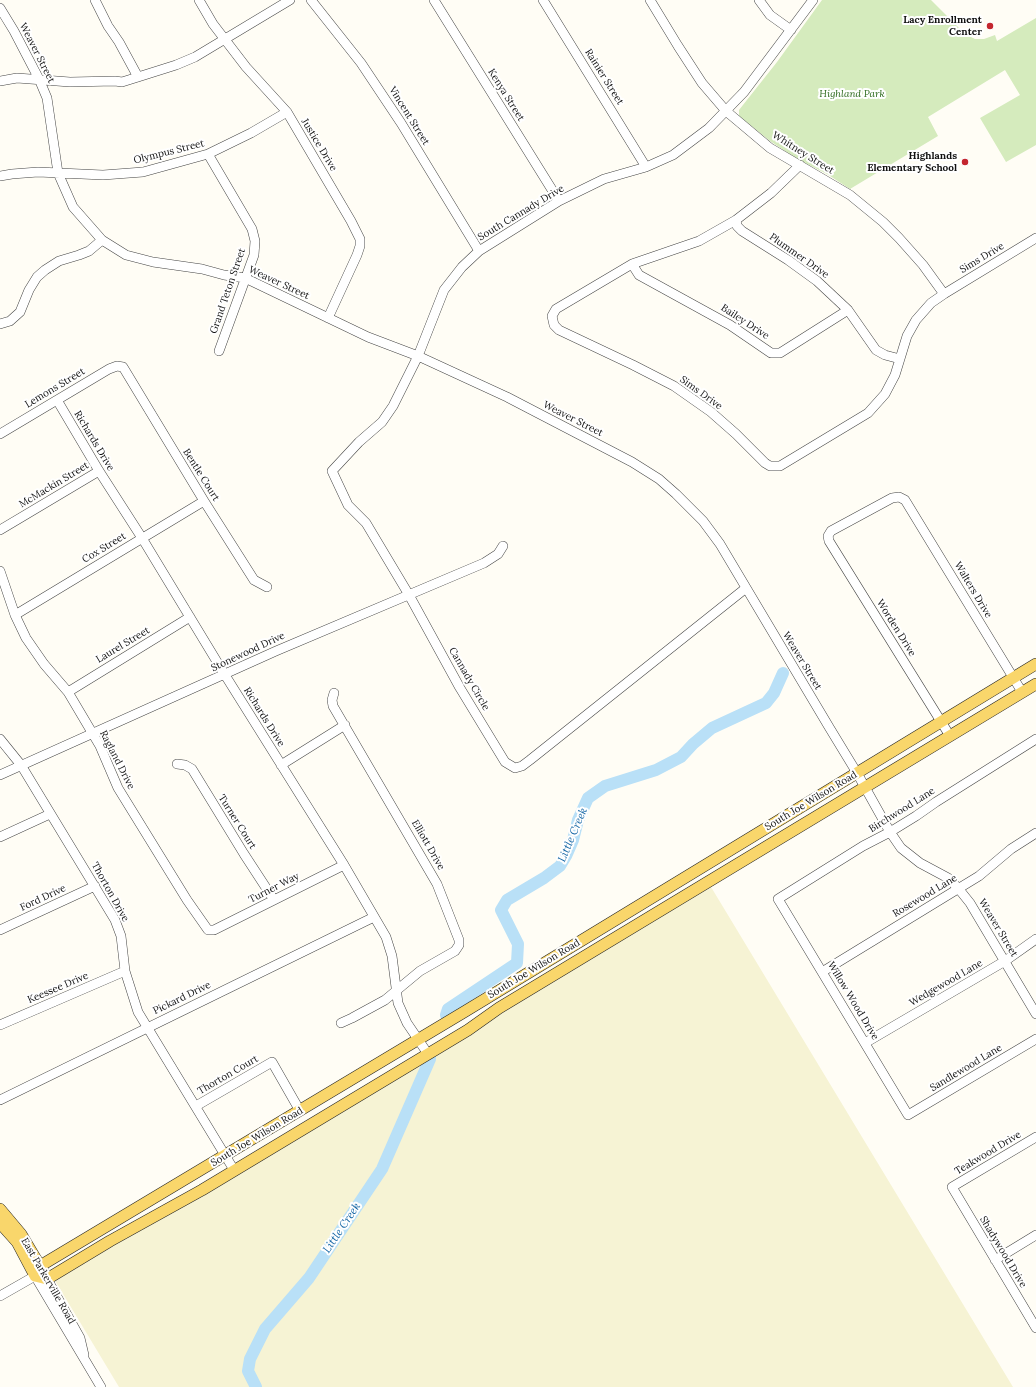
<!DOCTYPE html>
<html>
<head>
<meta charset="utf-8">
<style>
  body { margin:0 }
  canvas { display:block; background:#fffdf5 }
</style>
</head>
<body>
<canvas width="1036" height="1387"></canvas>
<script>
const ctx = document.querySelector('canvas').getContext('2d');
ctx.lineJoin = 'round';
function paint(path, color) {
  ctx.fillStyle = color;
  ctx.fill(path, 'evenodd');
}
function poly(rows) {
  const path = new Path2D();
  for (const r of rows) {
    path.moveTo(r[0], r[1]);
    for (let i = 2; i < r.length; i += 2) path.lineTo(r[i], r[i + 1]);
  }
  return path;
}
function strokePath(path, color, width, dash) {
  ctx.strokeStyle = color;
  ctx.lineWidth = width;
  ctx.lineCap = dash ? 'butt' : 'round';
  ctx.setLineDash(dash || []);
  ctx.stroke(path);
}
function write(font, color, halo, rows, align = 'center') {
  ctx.font = font + ' Lora,serif';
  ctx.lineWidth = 4;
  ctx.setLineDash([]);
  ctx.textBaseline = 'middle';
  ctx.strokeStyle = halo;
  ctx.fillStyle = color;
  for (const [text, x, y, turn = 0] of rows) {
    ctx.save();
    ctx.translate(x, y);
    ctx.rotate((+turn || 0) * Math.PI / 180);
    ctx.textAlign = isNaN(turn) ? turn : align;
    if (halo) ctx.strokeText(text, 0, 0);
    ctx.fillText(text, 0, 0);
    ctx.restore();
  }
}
paint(poly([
  [708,882,1013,1387,119,1387,54,1279]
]), '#f6f3d4');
paint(poly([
  [822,0,931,0,965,34,975,39,984,39,995,35,997,41,1036,18,1036,145,1006,162,980,118,1020,95,1005,70,928,117,938,136,850,189,827,174,797,159,770,141,739,116,739,110,777,62]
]), '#d5ebbd');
strokePath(poly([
  [446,1015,448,1009,517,963,518,944,501,910,507,900,544,878,560,866,566,856,573,840,578,820,588,798,605,786,656,770,681,757,693,744,712,728,766,703,774,693,783,673],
  [256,1387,248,1371,250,1359,265,1329,309,1278,382,1169,430,1059]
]), '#b9e0f7', 12);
const minor = poly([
  [95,0,108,26,119,42,138,77],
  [199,0,213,24,246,67,287,112,351,221,360,239,360,246,357,255,328,318],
  [311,0,361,63,401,123,479,251],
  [434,0,559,201],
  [543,0,646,167],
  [650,0,678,46,702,83,726,111,770,148,850,195,883,222,899,238,923,265,944,294],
  [759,0,770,15,791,30],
  [0,8,14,31,39,79,47,98,58,173,73,207,102,240,126,255,153,262,202,269,224,275,245,278,368,337,418,356,507,397,632,462,659,479,676,494,703,521,720,544,829,727,857,773,890,832,901,848,920,863,948,878,958,888,970,903,1036,1014],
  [0,81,17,78,70,82,115,81,122,82,138,77,176,65,195,57,290,0],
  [208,154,252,229,255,241,254,255,219,351],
  [800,165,771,193,736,220,699,241,632,264,556,309,552,316,554,325,559,330,633,365,674,386,711,412,736,434,765,463,770,466,780,466,868,413,885,394,895,375,907,336,916,320,931,303,944,294,1036,238],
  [0,176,12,174,38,172,103,175,143,172,208,154,251,133,287,112],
  [736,220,737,226,742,231,788,260,817,281,848,310,876,350,885,355,900,359],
  [632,264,639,275,730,325,771,353,780,353,848,310],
  [0,324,10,321,20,312,29,290,37,277,45,270,59,261,79,255,89,251,102,240],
  [57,400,99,471,142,538,225,675,344,865,386,937,392,956,398,1003,407,1023,428,1054],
  [0,434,109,369,117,366,123,367,204,501,254,580,267,587],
  [0,530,99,471],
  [0,571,15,615,26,638,44,664,68,692,100,746,118,788,187,900,208,930,214,930,344,865],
  [746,588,530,760,522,766,515,768,505,762,460,688,409,595,366,523,348,505,332,471,359,442,382,422,393,406,418,356,444,290,462,267,479,251,559,201,604,179,646,167,673,155,709,128,744,92,813,0],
  [15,615,204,501],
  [68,692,190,617],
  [334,693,332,700,333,706,437,884,459,940,459,945,455,951,420,971,385,1000,352,1018,341,1023],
  [950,736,829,541,828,536,831,531,892,498,899,497,905,500,1022,692],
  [0,739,21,765,115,920,121,936,125,971,138,1012,234,1170],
  [1036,739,936,802,916,816,890,832,863,846,778,899,908,1115,1036,1039],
  [177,764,185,765,192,769,244,854,274,900],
  [281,765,345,725],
  [0,775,276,651,484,563,498,554,503,546],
  [0,837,50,814],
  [0,930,95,886],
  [822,972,979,876,1011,849,1036,833],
  [0,1025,125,971],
  [865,1043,1005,961,1036,939],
  [0,1100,374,917],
  [196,1106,272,1062,300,1111],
  [1036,1137,952,1187,1036,1328],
  [995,1260,1036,1235],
  [47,1279,80,1338,84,1355],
  [0,1296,35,1276,101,1387]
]);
const major = poly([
  [0,1209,21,1234,43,1271],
  [0,1223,17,1242,35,1276],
  [35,1276,40,1266,464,1012,1036,664],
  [35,1276,47,1279,110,1241,202,1190,468,1030,499,1008,1036,684]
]);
strokePath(minor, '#444', 10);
strokePath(major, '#222', 12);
strokePath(minor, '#fff', 9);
strokePath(major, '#f9d66b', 11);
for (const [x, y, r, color] of [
  [990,26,4,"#c4262e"],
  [965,162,4,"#c4262e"]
]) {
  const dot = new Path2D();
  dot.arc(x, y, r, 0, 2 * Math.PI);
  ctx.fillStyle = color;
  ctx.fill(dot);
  strokePath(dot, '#fff', 1.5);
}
write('bold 10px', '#111', '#fff', [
  ["Lacy Enrollment",982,20],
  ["Center",982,32],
  ["Highlands",957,156],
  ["Elementary School",957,168]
], 'right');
write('10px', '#111', '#fff', [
  ["Weaver Street",37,53,63],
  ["Rainier Street",604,77,58],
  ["Kenya Street",506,95,58],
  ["Vincent Street",409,116,58],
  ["Justice Drive",319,145,59],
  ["Olympus Street",169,152,-14],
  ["Whitney Street",803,153,32],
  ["South Cannady Drive",521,213,-31],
  ["Plummer Drive",799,256,35],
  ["Sims Drive",982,258,-31],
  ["Weaver Street",279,283,25],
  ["Grand Teton Street",228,291,-71],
  ["Bailey Drive",745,322,33],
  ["Lemons Street",55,388,-31],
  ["Sims Drive",701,393,36],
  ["Weaver Street",573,419,27],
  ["Richards Drive",94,441,59],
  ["Bentle Court",201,475,58],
  ["McMackin Street",54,485,-31],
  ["Cox Street",104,548,-31],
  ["Walters Drive",973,590,59],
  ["Worden Drive",896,628,58],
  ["Laurel Street",123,645,-31],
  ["Stonewood Drive",248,652,-25],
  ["Weaver Street",802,661,59],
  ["Cannady Circle",469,679,60],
  ["Richards Drive",264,717,58],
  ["Ragland Drive",117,760,63],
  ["South Joe Wilson Road",811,801,-31],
  ["Birchwood Lane",902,810,-32],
  ["Turner Court",237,822,58],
  ["Elliott Drive",428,845,60],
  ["Turner Way",274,888,-27],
  ["Thorton Drive",110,892,61],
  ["Rosewood Lane",925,896,-31],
  ["Ford Drive",43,898,-25],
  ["Weaver Street",998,928,59],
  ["South Joe Wilson Road",534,969,-31],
  ["Wedgewood Lane",946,983,-30],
  ["Keessee Drive",58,988,-23],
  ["Pickard Drive",182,998,-26],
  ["Willow Wood Drive",853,1001,59],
  ["Sandlewood Lane",966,1068,-31],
  ["Thorton Court",228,1075,-30],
  ["South Joe Wilson Road",257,1137,-31],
  ["Teakwood Drive",988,1153,-31],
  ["Shadywood Drive",1003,1252,59],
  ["East Parkerville Road",48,1281,60]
]);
write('italic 10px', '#2f6b1f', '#fff', [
  ["Highland Park",852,94]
]);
write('italic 11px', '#1768a6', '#fff', [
  ["Little Creek",573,835,-67],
  ["Little Creek",342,1228,-56]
]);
</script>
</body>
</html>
